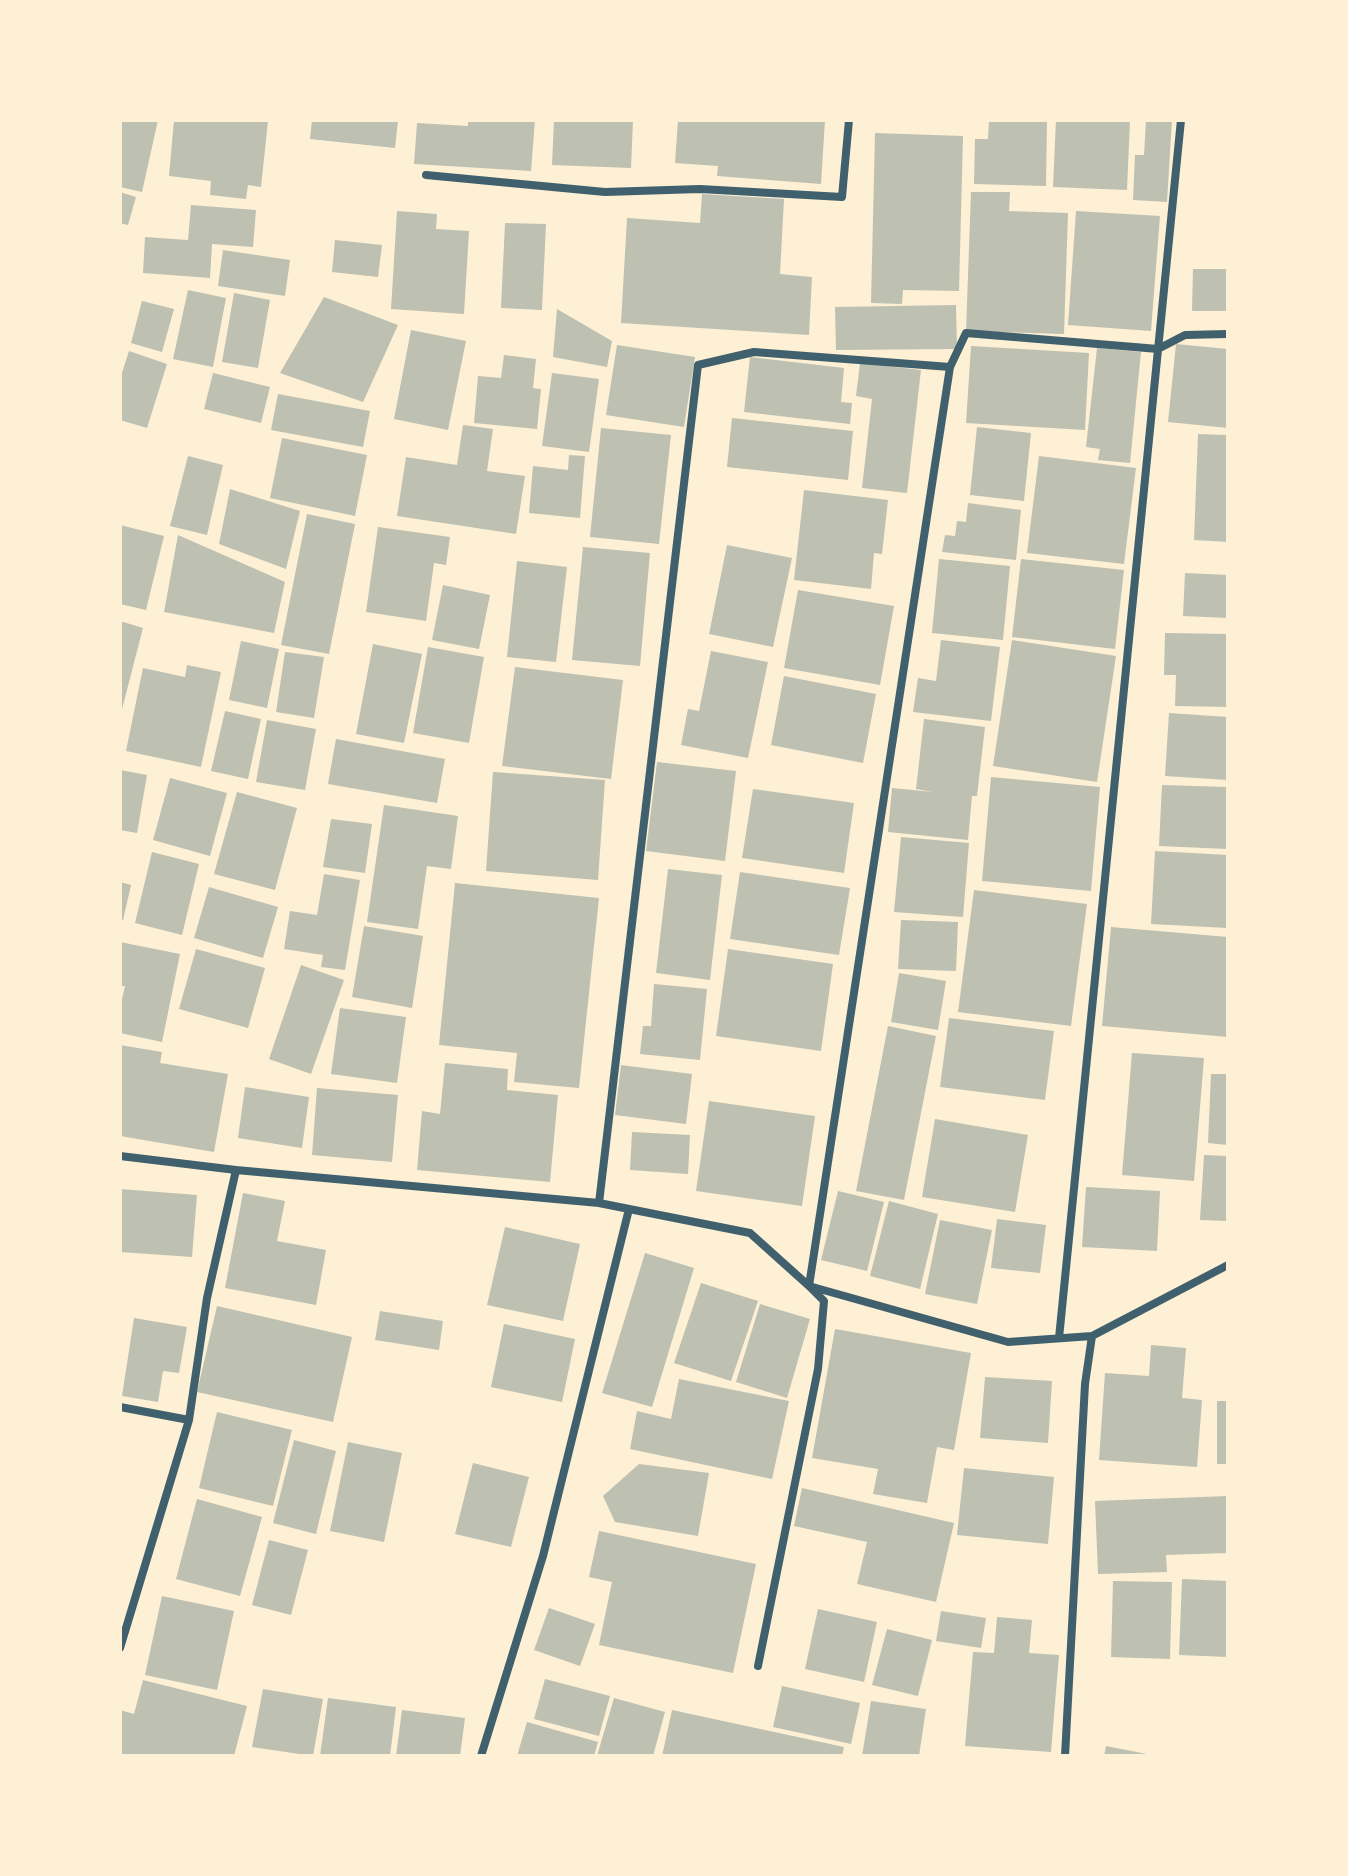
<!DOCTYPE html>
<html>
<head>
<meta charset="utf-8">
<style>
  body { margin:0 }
  #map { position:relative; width:1348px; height:1876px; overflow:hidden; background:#fdf0d5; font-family:"Zilla Slab",serif }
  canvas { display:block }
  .frame { position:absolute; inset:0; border:122px solid #fdf0d5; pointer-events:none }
</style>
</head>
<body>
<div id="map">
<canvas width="1348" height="1876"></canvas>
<div class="frame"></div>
</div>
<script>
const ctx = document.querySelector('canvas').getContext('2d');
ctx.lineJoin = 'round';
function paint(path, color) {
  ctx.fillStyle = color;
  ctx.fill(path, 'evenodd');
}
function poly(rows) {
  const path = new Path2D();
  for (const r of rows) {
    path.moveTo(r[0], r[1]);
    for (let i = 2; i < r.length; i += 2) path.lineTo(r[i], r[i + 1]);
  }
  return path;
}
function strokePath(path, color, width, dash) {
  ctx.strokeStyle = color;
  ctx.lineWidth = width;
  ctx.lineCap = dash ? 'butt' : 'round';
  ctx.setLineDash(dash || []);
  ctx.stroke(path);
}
paint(poly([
  [120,120,158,120,142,192,120,187],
  [174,120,268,121,261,187,248,185,246,199,210,195,211,181,169,176],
  [312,120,398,120,395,148,310,139],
  [468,120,535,120,531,171,414,164,417,123,468,126],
  [554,120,633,120,631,168,552,165],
  [678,120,825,120,821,184,717,176,718,166,675,163],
  [989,120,1047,120,1046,186,974,184,975,139,988,139],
  [1056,120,1130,120,1127,190,1053,187],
  [1146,120,1172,120,1167,202,1133,200,1135,155,1144,155],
  [875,133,963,136,959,291,903,290,902,304,871,303],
  [120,192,136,197,128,225,120,223],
  [971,192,1010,192,1009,211,1068,213,1064,334,966,331],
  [702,194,784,199,780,274,812,277,809,335,621,323,627,218,700,223],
  [191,205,256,210,253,247,212,244,210,278,143,273,145,237,188,240],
  [397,211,437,214,436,229,469,231,464,314,391,309],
  [1076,211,1160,216,1151,331,1068,325],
  [505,223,546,224,542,310,501,308],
  [335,240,382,245,378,277,332,272],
  [223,250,290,260,285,296,218,286],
  [1193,269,1228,269,1228,311,1192,311],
  [188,290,226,298,213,367,173,359],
  [234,293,270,300,258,368,222,362],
  [324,297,398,325,363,402,280,373],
  [142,301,174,309,162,352,131,343],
  [956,305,957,349,836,350,835,307],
  [557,309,612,341,607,367,553,357],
  [411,330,466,341,448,430,394,419],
  [1176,344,1228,349,1228,428,1168,422],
  [617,345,695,357,684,427,606,415],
  [971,346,1089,353,1085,430,966,423],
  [1097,348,1141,352,1130,463,1098,460,1100,449,1086,447],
  [129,351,167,364,147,428,120,420,120,379],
  [504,355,536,359,533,388,541,389,537,429,474,423,478,376,501,378],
  [750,357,844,368,841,402,852,403,850,424,744,412],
  [860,363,921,370,907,493,862,488,872,399,856,396],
  [213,373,270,387,261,423,204,409],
  [552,373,599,379,589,452,542,446],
  [278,394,370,411,363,447,271,430],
  [732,418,853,431,848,480,727,467],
  [463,425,493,429,487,471,525,476,516,534,397,516,406,457,457,465],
  [977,427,1031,433,1024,501,970,495],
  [601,428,671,435,659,544,590,537],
  [1198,434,1228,435,1228,542,1194,540],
  [282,438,367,455,355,516,270,498],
  [569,455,585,456,580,518,529,513,533,466,568,470],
  [188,456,223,465,207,535,170,526],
  [1039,456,1136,468,1124,564,1027,553],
  [230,489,300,511,286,569,219,544],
  [804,490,888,500,882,554,874,553,871,589,794,580],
  [968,503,1021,510,1016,560,942,552,945,535,955,536,957,521,966,522],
  [307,514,355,524,329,654,281,645],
  [120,525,164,536,146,610,120,604],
  [378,527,450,537,446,565,434,563,426,621,366,612],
  [178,535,285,582,274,633,164,612],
  [727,545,792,558,773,647,709,634],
  [583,547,650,553,640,666,572,660],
  [939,559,1010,566,1003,640,932,633],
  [1021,559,1124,570,1115,649,1012,637],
  [517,561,567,567,556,662,507,657],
  [1185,573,1228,575,1228,618,1183,616],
  [443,585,490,595,479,649,432,640],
  [798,590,894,606,880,685,784,668],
  [120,621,143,628,121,713,120,713],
  [1165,633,1228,634,1228,707,1175,706,1176,675,1164,675],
  [941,640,1000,647,991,721,913,712,918,678,936,681],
  [1012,640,1116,656,1097,782,993,766],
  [241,641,279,649,267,708,229,700],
  [373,644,422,654,404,743,356,734],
  [428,647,484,657,469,743,413,733],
  [711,651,768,662,748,758,681,745,688,709,699,711],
  [285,652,324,657,314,718,276,712],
  [187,665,221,672,201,767,126,751,143,668,185,677],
  [515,667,623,680,611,779,502,766],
  [784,676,876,694,863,763,771,745],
  [225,711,261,719,248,779,211,771],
  [1169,713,1228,717,1228,780,1165,776],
  [924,719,985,727,977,796,972,796,968,840,888,832,892,788,933,792,916,789],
  [267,720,316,729,305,790,256,782],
  [336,739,445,759,437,803,328,784],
  [657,762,736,771,725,861,646,851],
  [120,770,147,775,137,833,120,830],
  [493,772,605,780,598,880,486,871],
  [991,777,1100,787,1091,891,982,881],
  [170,778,227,793,210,856,153,840],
  [1162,785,1228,787,1228,849,1159,846],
  [753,789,854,803,844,873,742,858],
  [237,792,297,808,275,890,214,874],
  [384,805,458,816,451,869,427,866,418,929,367,922],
  [331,819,372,824,365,873,323,867],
  [901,837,969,843,963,917,894,912],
  [1155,851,1228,855,1228,928,1151,924],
  [152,852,199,864,182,935,135,923],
  [668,869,722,875,710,980,656,973],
  [740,872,850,888,839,955,730,939],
  [324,874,360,880,345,970,321,967,323,955,284,949,290,911,317,915],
  [120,882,131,885,123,920,120,920],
  [455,883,599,898,579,1088,514,1082,517,1053,439,1045],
  [209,887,278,907,263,958,194,938],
  [974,890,1087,904,1071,1026,958,1012],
  [901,920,958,922,956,971,898,969],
  [364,926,423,936,412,1008,352,997],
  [1111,927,1228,937,1228,1037,1102,1026],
  [120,942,180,954,162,1042,120,1033,120,1008,125,986,120,986],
  [196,949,265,968,248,1028,179,1009],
  [728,949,833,964,821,1051,716,1036],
  [301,965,344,980,311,1074,269,1059],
  [899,973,946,981,938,1030,891,1022],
  [654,984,707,989,700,1060,640,1054,643,1026,651,1026],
  [340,1008,406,1017,397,1083,331,1074],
  [949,1018,1054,1031,1045,1100,940,1087],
  [888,1026,936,1036,904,1200,856,1191],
  [120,1045,162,1052,160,1063,228,1074,214,1152,120,1136],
  [1132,1053,1204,1058,1194,1181,1122,1175],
  [445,1063,508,1069,507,1090,558,1095,550,1182,417,1170,422,1111,440,1114],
  [621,1065,692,1074,686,1124,615,1115],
  [1211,1074,1228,1074,1228,1145,1208,1143],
  [245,1087,309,1097,302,1148,238,1138],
  [317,1088,398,1095,392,1162,312,1155],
  [709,1101,815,1116,802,1206,696,1191],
  [935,1119,1028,1135,1015,1212,922,1197],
  [632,1132,690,1135,688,1174,630,1170],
  [1204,1155,1228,1156,1228,1221,1200,1220],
  [1086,1187,1160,1191,1157,1251,1082,1247],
  [120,1189,197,1195,192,1257,120,1252],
  [838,1191,884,1202,867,1271,821,1260],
  [243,1193,285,1201,277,1241,326,1250,316,1305,225,1288],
  [889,1201,938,1214,920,1289,870,1276],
  [997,1219,1046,1225,1040,1273,991,1268],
  [940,1220,992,1230,977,1304,925,1294],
  [505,1227,580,1244,563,1321,487,1305],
  [645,1253,694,1268,652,1407,602,1393],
  [701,1283,758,1301,731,1381,674,1363],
  [760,1304,810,1319,787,1398,736,1382],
  [217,1306,352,1337,333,1422,197,1392],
  [380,1311,443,1321,439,1350,375,1340],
  [134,1318,187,1327,179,1373,163,1371,158,1402,122,1396],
  [504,1324,575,1339,562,1402,491,1387],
  [835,1329,971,1353,954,1450,937,1447,927,1503,873,1494,878,1469,812,1458],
  [1151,1345,1186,1348,1182,1398,1202,1400,1197,1467,1099,1460,1105,1373,1149,1376],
  [985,1377,1052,1381,1048,1443,980,1438],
  [679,1379,789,1401,772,1479,630,1449,637,1411,671,1419],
  [1217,1401,1228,1401,1228,1464,1217,1464],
  [217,1412,292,1430,273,1506,199,1488],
  [294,1440,336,1451,316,1534,273,1523],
  [348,1442,402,1453,384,1542,330,1531],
  [473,1463,529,1477,511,1547,455,1534],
  [639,1464,709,1473,698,1536,615,1522,603,1496],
  [964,1468,1054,1477,1048,1544,957,1535],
  [802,1488,954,1523,936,1602,857,1584,867,1542,794,1526],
  [1228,1496,1228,1553,1166,1555,1167,1572,1098,1574,1095,1501],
  [197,1499,262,1517,240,1596,176,1579],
  [599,1531,756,1564,733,1673,599,1645,612,1582,589,1577],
  [269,1540,308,1550,291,1615,252,1605],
  [1182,1579,1228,1581,1228,1657,1179,1655],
  [1113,1581,1172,1582,1170,1659,1111,1657],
  [162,1596,234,1611,217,1690,145,1675],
  [549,1608,595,1624,580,1666,534,1650],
  [818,1609,877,1622,864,1682,805,1669],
  [941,1611,986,1618,981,1648,936,1641],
  [997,1617,1032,1620,1029,1653,1059,1655,1051,1752,965,1746,973,1652,994,1653],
  [887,1629,932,1640,918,1696,872,1685],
  [545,1679,610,1696,599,1736,534,1719],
  [143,1680,247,1706,234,1756,120,1756,120,1710,134,1714],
  [782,1686,860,1703,851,1744,773,1727],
  [263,1689,323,1699,313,1756,252,1747],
  [328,1698,396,1707,390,1756,320,1756],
  [614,1698,665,1712,653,1756,597,1756],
  [871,1701,926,1709,919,1756,862,1756],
  [402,1710,465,1718,460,1756,396,1756],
  [672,1710,844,1747,842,1756,662,1756],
  [527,1722,598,1742,594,1756,517,1756],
  [1106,1746,1152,1755,1152,1756,1104,1756]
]), '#bec0b2');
strokePath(poly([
  [426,175,605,192,700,189,842,197,849,120],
  [120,1156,236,1170,599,1203,750,1233,809,1286,1008,1342,1092,1336,1228,1265],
  [599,1203,698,365,754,352,950,367,966,333,1158,349,1185,335,1228,334],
  [1059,1338,1181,120],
  [120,1407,189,1420],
  [120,1648,189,1420,207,1298,236,1170],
  [758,1666,818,1369,824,1301,809,1286,950,367],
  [481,1756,543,1556,629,1209],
  [1065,1756,1085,1384,1092,1336]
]), '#3f606c', 8);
</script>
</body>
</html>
